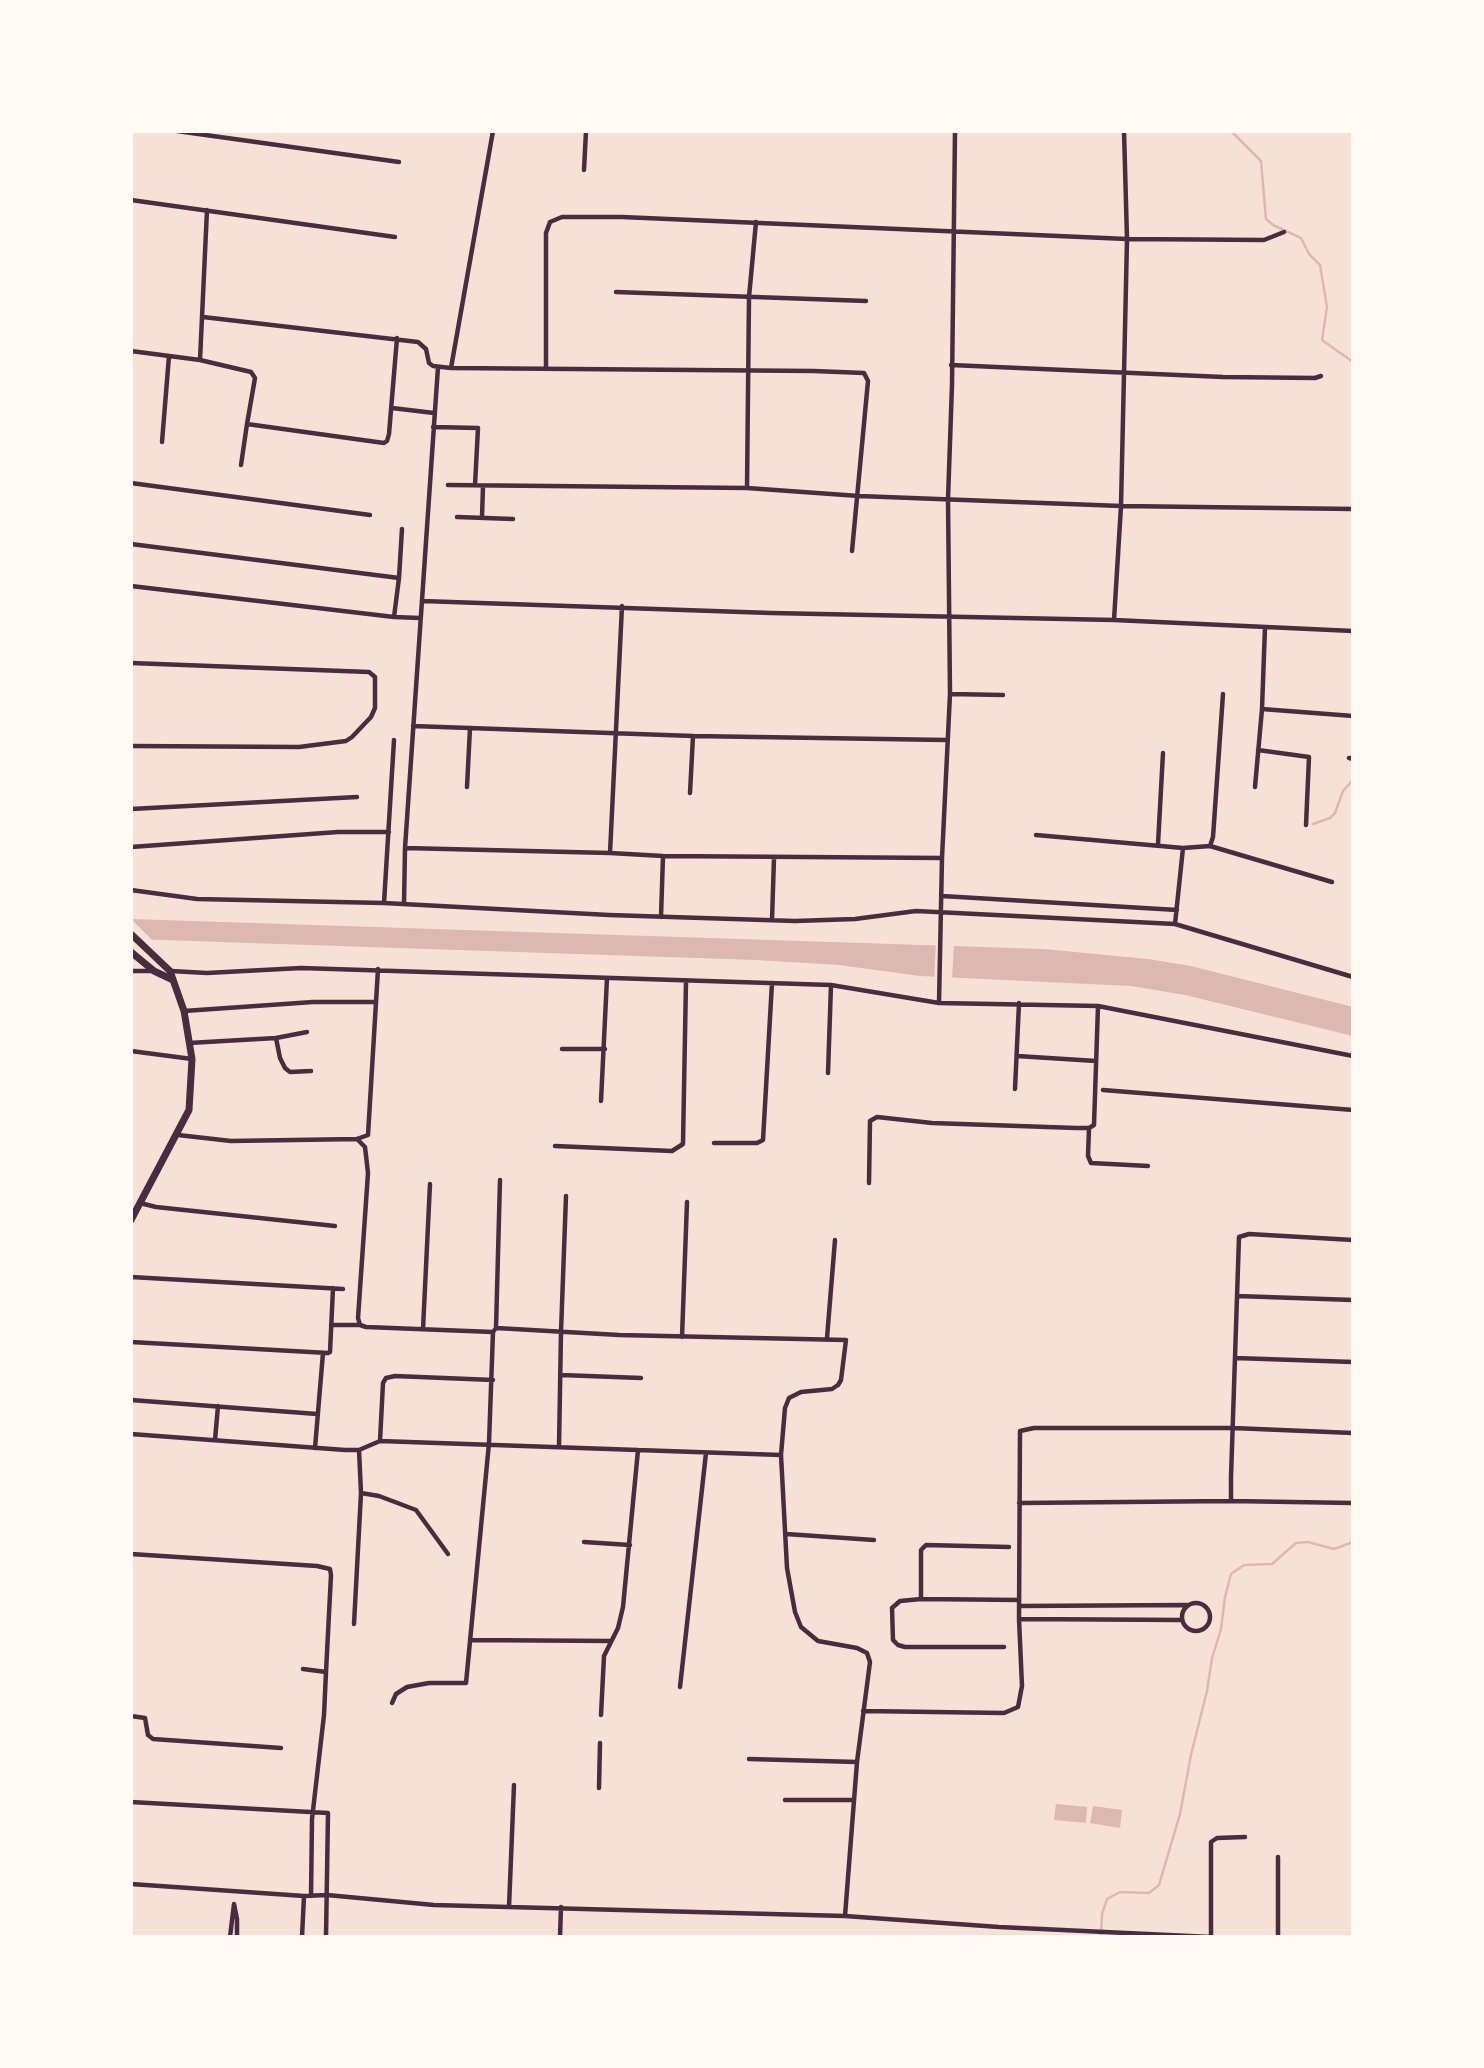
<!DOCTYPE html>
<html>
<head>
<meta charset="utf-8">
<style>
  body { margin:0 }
  #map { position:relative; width:1484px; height:2068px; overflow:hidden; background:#f7e1d7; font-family:"Alegreya Sans",sans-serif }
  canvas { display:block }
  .frame { position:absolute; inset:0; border:133px solid #fffaf5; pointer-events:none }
</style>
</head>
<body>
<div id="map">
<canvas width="1484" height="2068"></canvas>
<div class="frame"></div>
</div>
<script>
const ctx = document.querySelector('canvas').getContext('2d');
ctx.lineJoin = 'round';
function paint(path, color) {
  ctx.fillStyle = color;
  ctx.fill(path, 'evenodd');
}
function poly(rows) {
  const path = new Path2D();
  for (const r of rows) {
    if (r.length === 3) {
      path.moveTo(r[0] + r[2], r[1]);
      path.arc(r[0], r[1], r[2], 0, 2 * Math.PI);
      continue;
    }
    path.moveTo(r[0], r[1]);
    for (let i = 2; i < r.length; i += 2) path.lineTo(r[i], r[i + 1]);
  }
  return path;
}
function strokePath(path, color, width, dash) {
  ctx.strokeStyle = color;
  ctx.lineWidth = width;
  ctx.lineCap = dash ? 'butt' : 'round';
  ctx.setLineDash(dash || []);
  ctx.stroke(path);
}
paint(poly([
  [131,919,1044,949,1148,959,1191,966,1353,1007,1353,1036,1185,995,1131,986,920,976,839,965,756,960,131,939],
  [1056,1804,1087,1807,1086,1823,1054,1820],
  [1093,1806,1122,1810,1120,1828,1090,1823]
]), '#dcb8b0');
paint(poly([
  [131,919,155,943,131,943],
  [936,942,954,943,952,980,934,980]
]), '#f7e1d7');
strokePath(poly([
  [1231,131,1261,161,1266,219,1273,225,1301,238,1309,254,1320,265,1327,307,1322,340,1353,362],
  [1313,824,1330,818,1335,813,1343,791,1353,780],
  [1101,1937,1102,1914,1107,1899,1120,1892,1149,1893,1159,1885,1180,1814,1191,1755,1207,1691,1212,1658,1221,1629,1225,1597,1231,1574,1244,1565,1272,1564,1296,1543,1308,1542,1334,1549,1353,1542]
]), '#dcb8b0', 2.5);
strokePath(poly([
  [177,131,399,162],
  [584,170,586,131],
  [131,200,395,237],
  [616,292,866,301],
  [203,317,418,342,426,349,429,363,433,366,451,368,814,371,864,373,868,381,852,551],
  [131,351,200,360,251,372,255,378,247,424,384,443,387,441,389,434,397,338],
  [200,360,207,210],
  [951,365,1223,377,1315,378,1321,376],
  [451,368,493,131],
  [546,369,546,233,550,222,562,217,622,217,1127,239,1264,240,1284,232],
  [392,408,434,413],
  [433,427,478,428,475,485],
  [162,442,169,356],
  [241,465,247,424],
  [131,483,370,515],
  [448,485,747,488,859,496,1121,506,1353,509],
  [747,488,749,297,756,222],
  [457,517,513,519],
  [482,517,483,486],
  [131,544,399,578],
  [131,586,394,617,420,618],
  [422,601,771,613,1114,620,1353,631],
  [394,617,399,578,402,529],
  [1114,620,1121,506,1124,374,1127,239,1124,131],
  [131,663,369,672,375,677,375,708,371,717,352,737,346,741,299,747,131,746],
  [950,694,1003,695],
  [1262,709,1353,716],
  [413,726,693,736,946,740],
  [1258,750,1309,757,1306,825],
  [1349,758,1353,759],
  [467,787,470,728],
  [1255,787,1262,709,1265,627],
  [690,793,693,736],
  [131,809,357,797],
  [1036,835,1183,848,1175,924],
  [1158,844,1163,753],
  [1210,846,1332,882],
  [131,847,338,832,389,832],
  [405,848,610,853,663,856,942,858],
  [1183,848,1210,846,1213,837,1223,694],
  [610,853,622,606],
  [131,890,197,899,384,903,609,915,795,921,855,919,916,911,1175,924,1353,977],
  [942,896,1177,910],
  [384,903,394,740],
  [404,904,405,848,438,367],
  [661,917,663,856],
  [772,920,774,858],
  [131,971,155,971],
  [171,971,207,973,301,968,831,985,939,1003,1098,1006,1353,1056],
  [939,1003,942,858,950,694,948,499,952,385,955,131],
  [184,1011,313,1002,376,1002],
  [276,1038,280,1058,285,1068,290,1072,311,1071],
  [189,1043,276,1038,307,1032],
  [562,1049,605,1049],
  [131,1051,192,1059],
  [1017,1056,1096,1061],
  [828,1073,831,985],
  [1015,1089,1019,1003],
  [1103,1090,1353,1110],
  [601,1101,607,978],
  [1089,1128,1088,1156,1091,1163,1148,1166],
  [178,1135,231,1141,357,1139,368,1135,378,969],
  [357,1139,365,1147,368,1173,358,1318,360,1325,366,1327,493,1332,496,1328,619,1335,846,1340,841,1380,838,1385,832,1389,801,1392,789,1398,785,1408,781,1455,787,1568,795,1612,801,1627,818,1641,857,1648,867,1653,870,1662,857,1762,845,1916],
  [714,1143,757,1143,763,1140,772,983],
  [555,1146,672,1151,683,1144,686,981],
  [869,1183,870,1121,877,1117,932,1123,1076,1128,1089,1128,1094,1125,1098,1006],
  [140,1203,156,1207,335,1226],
  [1353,1240,1249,1234,1239,1237,1231,1477,1231,1501,1353,1503],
  [131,1277,343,1289],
  [1237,1296,1353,1300],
  [331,1325,360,1325],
  [496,1328,500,1180],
  [423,1329,430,1184],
  [682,1337,687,1202],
  [827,1338,835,1240],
  [131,1342,328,1353,330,1352,333,1288],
  [1235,1358,1353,1362],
  [561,1375,641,1378],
  [131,1400,317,1414],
  [131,1434,345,1450,359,1450,380,1441,781,1455],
  [215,1440,218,1406],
  [380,1441,383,1383,386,1378,395,1376,493,1380],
  [559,1447,561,1332,566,1196],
  [315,1448,323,1353],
  [361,1493,379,1496,416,1510,448,1554],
  [1019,1503,1231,1501],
  [786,1534,874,1540],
  [584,1542,630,1545],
  [1009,1547,926,1545,921,1550,921,1599,1019,1600],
  [131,1554,317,1566,330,1569,331,1575,326,1672],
  [921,1599,900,1601,892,1608,893,1640,898,1645,905,1647,1004,1647],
  [1196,1617,14],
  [1019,1606,1187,1605],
  [1019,1619,1182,1620],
  [354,1624,361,1493,359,1450],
  [470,1640,611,1641],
  [303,1669,326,1672,324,1715,312,1819,311,1896],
  [680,1687,706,1453],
  [392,1703,396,1694,407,1687,429,1683,466,1683,489,1443,493,1332],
  [863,1711,1004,1713,1018,1707,1022,1686,1019,1619,1020,1431,1034,1428,1233,1428,1353,1433],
  [601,1715,604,1656,618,1628,623,1607,638,1450],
  [131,1716,145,1718,148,1735,153,1739,281,1748],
  [749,1759,857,1762],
  [599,1788,600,1743],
  [785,1800,853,1800],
  [131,1802,328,1813,326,1937],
  [131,1884,304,1896,327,1895,434,1905,845,1916,999,1927,1211,1937],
  [509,1907,514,1785],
  [230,1937,234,1904,237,1919,237,1937],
  [302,1937,304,1896],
  [560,1937,561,1907],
  [1211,1937,1211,1842,1217,1838,1245,1837],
  [1278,1937,1278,1857]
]), '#4a2c40', 4.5);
strokePath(poly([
  [131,934,170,971,184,1011,192,1059,189,1110,131,1220],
  [131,952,154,971,173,980]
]), '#4a2c40', 7);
</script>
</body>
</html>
